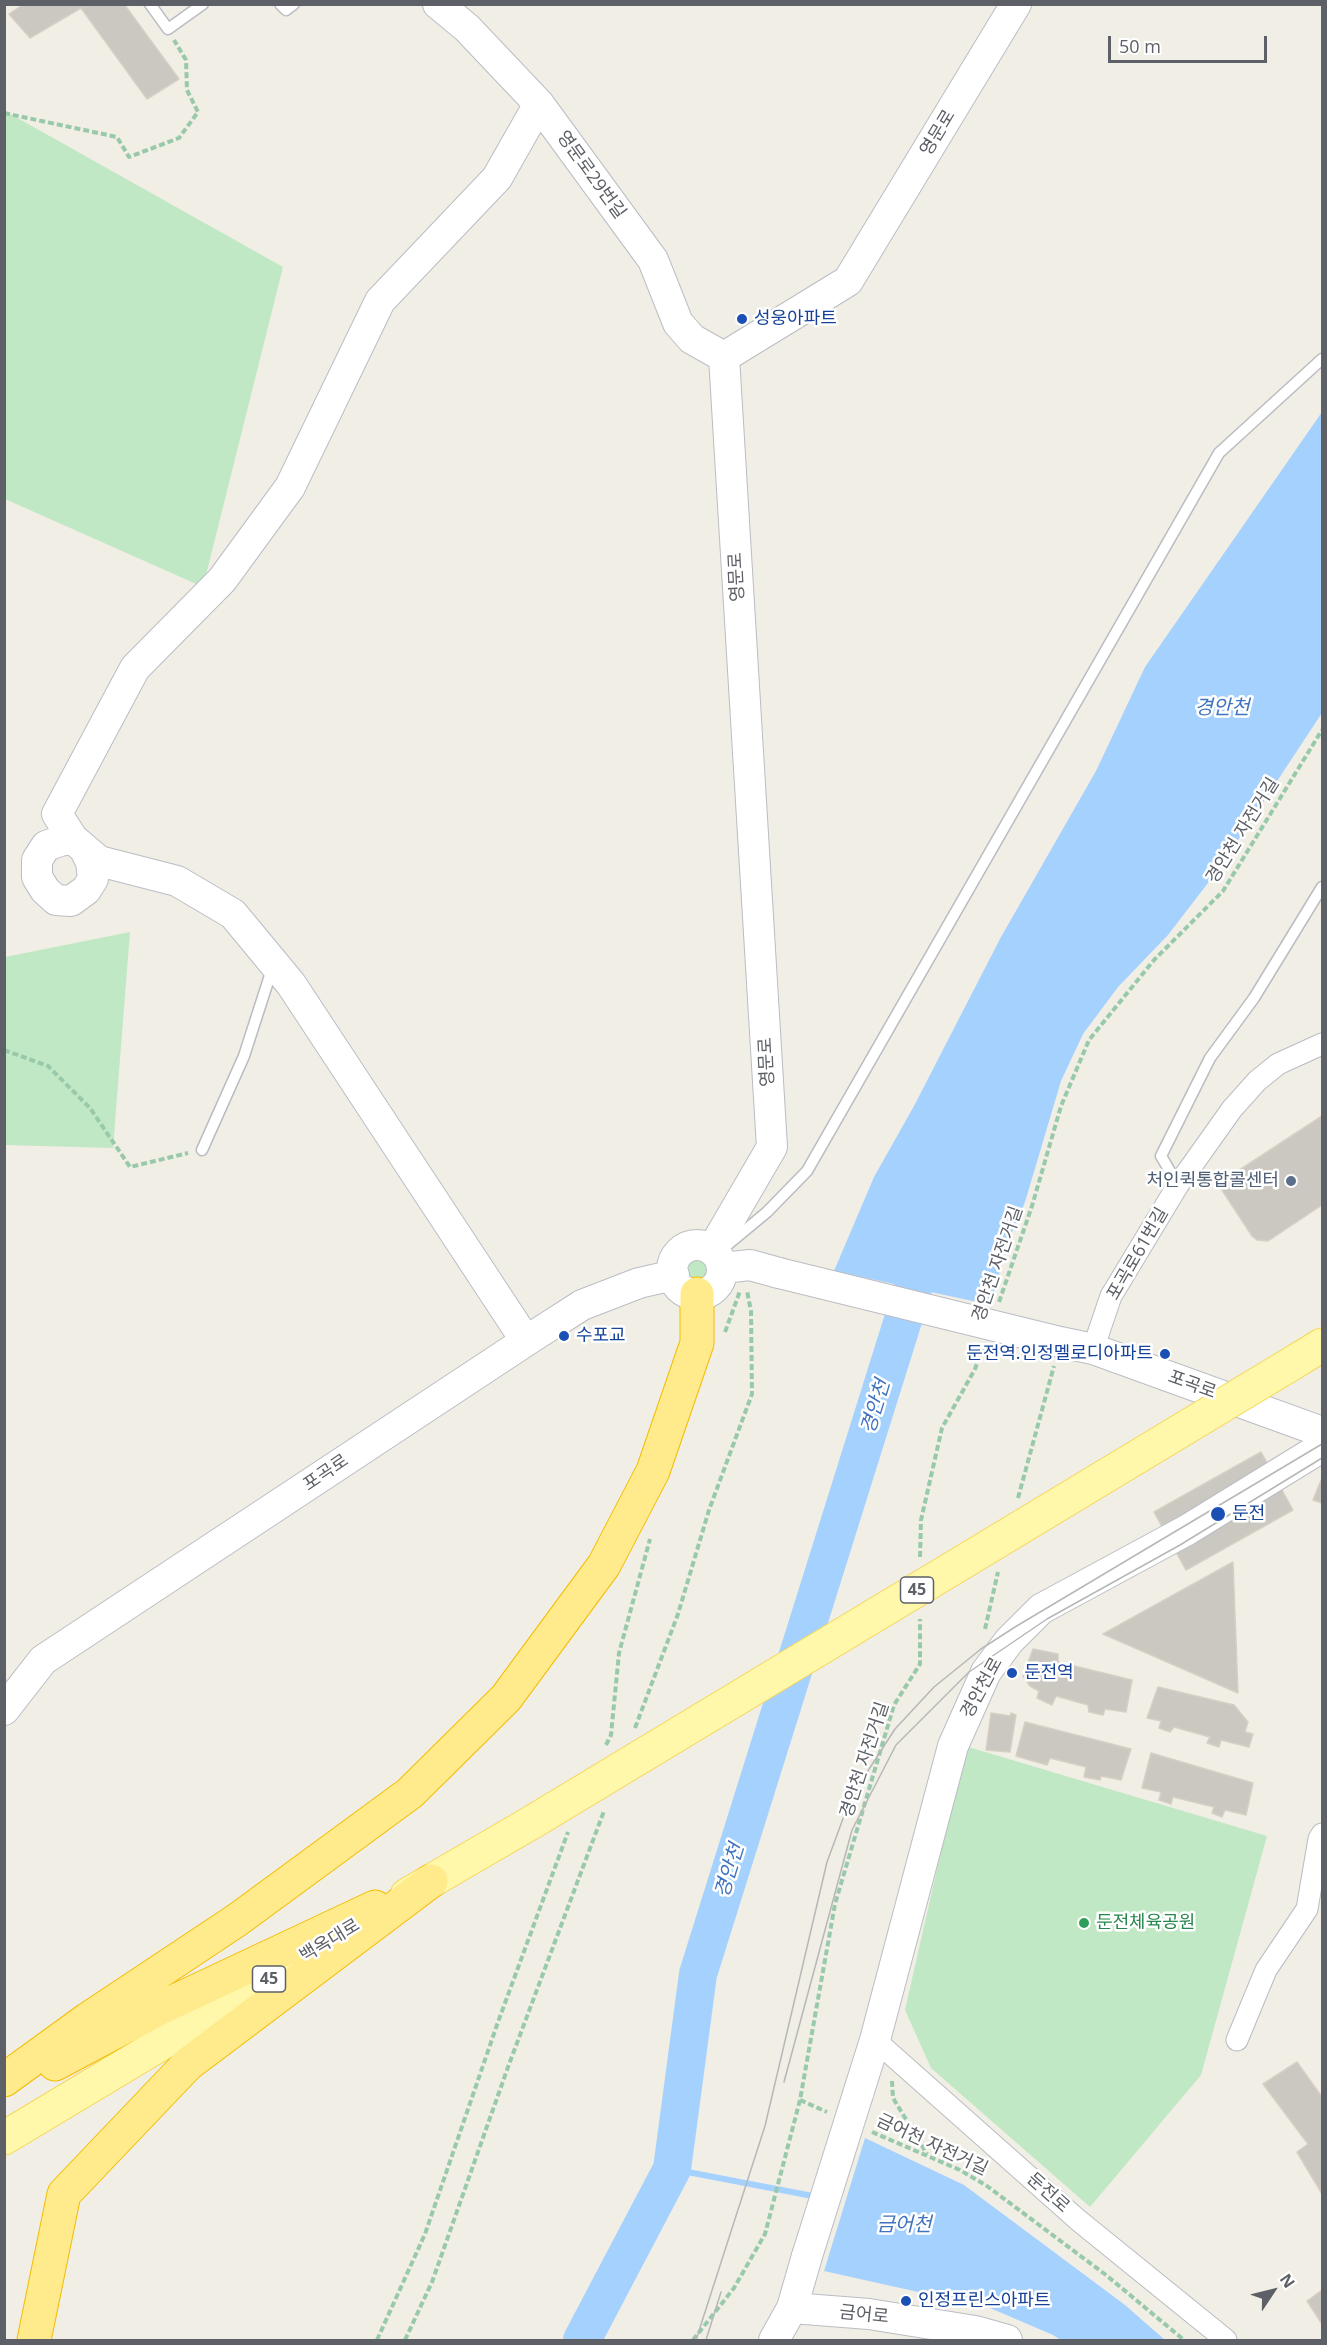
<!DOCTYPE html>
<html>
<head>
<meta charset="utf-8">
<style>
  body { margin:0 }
  #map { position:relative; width:1327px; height:2345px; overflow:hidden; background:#f0eee5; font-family:"Open Sans",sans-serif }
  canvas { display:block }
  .frame { position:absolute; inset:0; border:6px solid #5d6066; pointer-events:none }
  .north { position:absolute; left:1243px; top:2261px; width:60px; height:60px; -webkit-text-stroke:4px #fff; paint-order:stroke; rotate:55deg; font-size:16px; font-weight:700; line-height:24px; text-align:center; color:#5d6066 }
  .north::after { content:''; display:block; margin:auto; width:21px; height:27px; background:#5d6066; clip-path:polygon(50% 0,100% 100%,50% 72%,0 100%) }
  .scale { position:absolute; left:1108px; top:36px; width:159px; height:27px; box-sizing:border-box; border:3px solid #5d6066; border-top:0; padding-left:8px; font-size:18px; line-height:21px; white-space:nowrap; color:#5d6066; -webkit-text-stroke:4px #fff; paint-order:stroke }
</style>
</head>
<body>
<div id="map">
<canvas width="1327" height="2345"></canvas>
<div class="frame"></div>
<div class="north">N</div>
<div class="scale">50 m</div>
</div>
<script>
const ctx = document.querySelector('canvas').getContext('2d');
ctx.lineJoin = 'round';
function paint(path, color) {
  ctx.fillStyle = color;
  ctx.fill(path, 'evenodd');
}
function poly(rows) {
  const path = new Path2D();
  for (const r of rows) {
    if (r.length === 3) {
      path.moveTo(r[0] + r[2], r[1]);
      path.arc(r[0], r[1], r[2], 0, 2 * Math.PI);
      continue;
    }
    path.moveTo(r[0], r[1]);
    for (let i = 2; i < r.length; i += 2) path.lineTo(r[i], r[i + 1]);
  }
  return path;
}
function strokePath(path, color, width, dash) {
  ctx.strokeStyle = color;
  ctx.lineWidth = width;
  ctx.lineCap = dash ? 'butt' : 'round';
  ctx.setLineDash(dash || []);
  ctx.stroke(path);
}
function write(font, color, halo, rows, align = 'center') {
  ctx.font = font + ' "Open Sans","Noto Sans KR",sans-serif';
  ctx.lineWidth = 5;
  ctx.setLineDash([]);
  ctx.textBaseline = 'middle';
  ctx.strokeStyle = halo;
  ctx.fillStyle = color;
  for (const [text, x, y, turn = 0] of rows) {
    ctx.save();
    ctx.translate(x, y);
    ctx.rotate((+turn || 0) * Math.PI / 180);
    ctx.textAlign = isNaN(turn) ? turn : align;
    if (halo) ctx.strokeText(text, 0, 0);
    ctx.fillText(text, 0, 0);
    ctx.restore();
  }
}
paint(poly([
  [5,111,283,267,203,587,5,499],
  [130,932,113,1148,5,1145,5,957],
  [693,1253,704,1255,714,1274,707,1283,686,1281,681,1265,684,1260],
  [965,1746,1267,1836,1201,2075,1090,2207,931,2068,905,2010]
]), '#c1e8c4');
paint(poly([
  [1322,412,1322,713,1221,866,1168,935,1118,987,1083,1034,1061,1081,1025,1202,1007,1244,991,1305,834,1271,874,1177,914,1106,1001,937,1096,771,1145,667],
  [865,2138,964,2185,1125,2305,1165,2340,1061,2340,1053,2335,990,2308,824,2271]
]), '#a5d1ff');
strokePath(poly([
  [672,2169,818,2197]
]), '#a5d1ff', 6);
strokePath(poly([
  [582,2340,672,2169,698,1974,919,1269]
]), '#a5d1ff', 38);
const building = poly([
  [24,4,124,4,179,79,147,99,81,8,30,38,9,14,24,4],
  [1322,1116,1322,1205,1268,1241,1257,1240,1252,1236,1218,1184,1322,1116],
  [1261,1452,1293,1510,1186,1570,1154,1512,1261,1452],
  [1322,1478,1322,1503,1313,1500,1322,1478],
  [1233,1562,1238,1693,1103,1634,1233,1562],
  [1033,1649,1058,1654,1058,1662,1132,1680,1126,1712,1105,1709,1103,1715,1089,1712,1088,1705,1056,1696,1052,1705,1037,1698,1039,1691,1030,1686,1023,1676,1033,1649],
  [1158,1687,1234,1705,1248,1722,1245,1732,1253,1734,1249,1747,1221,1740,1219,1747,1207,1743,1210,1737,1174,1727,1170,1732,1159,1728,1161,1721,1147,1718,1158,1687],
  [991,1713,1010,1716,1011,1713,1016,1715,1010,1752,986,1750,991,1713],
  [1025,1722,1131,1749,1121,1780,1101,1776,1100,1780,1084,1777,1086,1767,1050,1758,1047,1765,1016,1756,1025,1722],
  [1151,1753,1253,1783,1246,1815,1225,1810,1222,1817,1212,1813,1214,1807,1173,1797,1171,1804,1159,1800,1161,1792,1142,1788,1151,1753],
  [1297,2062,1322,2097,1322,2194,1297,2152,1308,2144,1263,2084,1297,2062],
  [1322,2290,1322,2324,1307,2301,1322,2290]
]);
paint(building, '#cbc8c2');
strokePath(building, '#d5d0c3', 1.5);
const lane = poly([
  [150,4,168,29,203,4],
  [280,4,286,10,294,4],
  [202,1150,244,1056,273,966],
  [1178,1185,1161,1156,1210,1058,1254,998,1322,887],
  [726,1246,767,1212,807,1171,1219,453,1322,359]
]);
const street = poly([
  [1093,1349,1111,1296,1178,1185,1232,1109,1257,1081,1278,1064,1322,1044],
  [875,2040,1078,2220,1226,2340],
  [1237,2040,1266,1970,1307,1909,1319,1839,1322,1834]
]);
const secondary = poly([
  [438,4,467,28,539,104,653,260,678,323,692,339,724,357],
  [73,839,60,841,46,846,37,860,37,877,45,890,56,900,71,901,86,890,93,879,91,862,85,850],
  [697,1270,25],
  [712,1250,772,1147,724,357,848,281,1016,4],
  [722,1268,750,1265,779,1273],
  [526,1341,291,984,233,914,177,881,99,861,73,839,57,814,135,668,222,580,290,487,380,301,497,178,539,104],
  [1060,1342,1093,1349,1322,1432],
  [4,1710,43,1660,526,1341,582,1305,639,1283,674,1275],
  [858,2094,875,2040,953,1746,986,1672,1009,1641,1041,1609,1187,1530,1322,1447],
  [792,2308,869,2314,975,2331,1007,2340],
  [774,2340,792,2308,807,2256]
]);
const primary = poly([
  [1301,1358,1322,1345],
  [407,1895,534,1821],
  [4,2138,332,1941]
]);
const highway = poly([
  [55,2064,160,2008,375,1907],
  [4,2080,88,2019,237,1920,410,1793,506,1698,604,1565,653,1471,697,1343,697,1294],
  [34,2340,64,2194,188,2064,431,1881]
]);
strokePath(lane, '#babcc1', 13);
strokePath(street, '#babcc1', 23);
strokePath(secondary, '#babdc3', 32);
strokePath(primary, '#f6d658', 35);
strokePath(highway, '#f4bc00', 35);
strokePath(poly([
  [4,113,117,137,129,157,179,138,198,112,187,90,186,60,174,40],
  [4,1050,48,1066,90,1108,130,1167,188,1153],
  [999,1302,1032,1206,1061,1106,1089,1040,1154,960,1223,891,1322,730],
  [725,1332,740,1291],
  [1018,1498,1054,1366],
  [920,1557,921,1520,942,1428,975,1369,983,1346],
  [985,1629,998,1572],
  [635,1728,678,1614,709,1510,752,1394,751,1311,747,1291],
  [606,1745,611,1735,619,1653,650,1539],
  [892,2081,893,2098,927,2154],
  [800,2100,827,2112],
  [872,2132,960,2170,987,2186,1106,2275,1184,2340],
  [377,2340,425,2234,498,2022,568,1832],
  [405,2340,432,2282,508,2067,604,1811],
  [693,2340,734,2288,765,2234,800,2100,835,1904,894,1705,920,1664,920,1619]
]), '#99c9ab', 4, [6, 3]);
strokePath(lane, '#fff', 10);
strokePath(street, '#fff', 21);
strokePath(secondary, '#fff', 30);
strokePath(primary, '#fff8aa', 33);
strokePath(highway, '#ffeb8c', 33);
strokePath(poly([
  [784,2082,852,1830,896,1745,969,1672,1047,1619,1180,1545,1322,1458],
  [696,2340,765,2126,827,1862,851,1797,895,1729,934,1687,981,1649,1015,1627,1322,1444],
  [706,2340,721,2292]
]), '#b6b7b7', 1.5);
const secondaryBridge = poly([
  [779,1273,1060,1342],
  [807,2256,858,2094]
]);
const primaryBridge = poly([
  [534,1821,1301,1358]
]);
strokePath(secondaryBridge, '#babdc3', 32, []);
strokePath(primaryBridge, '#f6d658', 35, []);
strokePath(secondaryBridge, '#fff', 30);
strokePath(primaryBridge, '#fff8aa', 33);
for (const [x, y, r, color] of [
  [742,319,6,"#1a4fb4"],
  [1291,1181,6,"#5c6f8a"],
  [564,1336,6,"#1a4fb4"],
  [1165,1354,6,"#1a4fb4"],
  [1218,1514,8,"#1a4fb4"],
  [1012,1673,6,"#1a4fb4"],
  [1084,1923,6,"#2e9e5b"],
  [906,2301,6,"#1a4fb4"]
]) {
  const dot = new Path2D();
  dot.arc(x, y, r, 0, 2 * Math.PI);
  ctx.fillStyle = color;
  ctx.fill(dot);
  strokePath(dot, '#fff', 2);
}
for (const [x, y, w] of [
  [917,1590,33],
  [269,1979,33]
]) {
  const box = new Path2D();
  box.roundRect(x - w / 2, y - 13, w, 26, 4.5);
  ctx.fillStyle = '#fff';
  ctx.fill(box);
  strokePath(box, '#5d6066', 1.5);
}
write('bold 16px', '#5d6066', null, [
  ["45",917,1590],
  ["45",269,1979]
]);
write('18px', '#5d6066', '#fff', [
  ["영문로",938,133,-59],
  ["영문로29번길",591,175,54],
  ["영문로",737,577,-93],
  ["경안천 자전거길",1243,831,-58],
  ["영문로",767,1062,-93],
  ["포곡로61번길",1138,1254,-60],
  ["경안천 자전거길",998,1264,-71],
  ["포곡로",1192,1385,20],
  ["포곡로",326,1473,-34],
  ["경안천로",982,1688,-61],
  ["경안천 자전거길",865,1760,-72],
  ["백옥대로",330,1941,-31],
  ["금어천 자전거길",932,2145,25],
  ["둔전로",1048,2193,42],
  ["금어로",864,2315,6]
]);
write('18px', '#164399', '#fff', [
  ["성웅아파트",754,319],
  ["수포교",576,1336],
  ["둔전역.인정멜로디아파트",1153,1354,"right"],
  ["둔전",1232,1514],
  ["둔전역",1024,1673],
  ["인정프린스아파트",918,2301]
], 'left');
write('18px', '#4e5e75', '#fff', [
  ["처인퀵통합콜센터",1279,1181]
], 'right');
write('18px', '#27864d', '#fff', [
  ["둔전체육공원",1096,1923]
], 'left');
write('italic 20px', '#4074be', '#fff', [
  ["경안천",1222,708],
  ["경안천",876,1407,-73],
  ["경안천",730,1871,-73],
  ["금어천",904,2225]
]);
</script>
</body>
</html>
